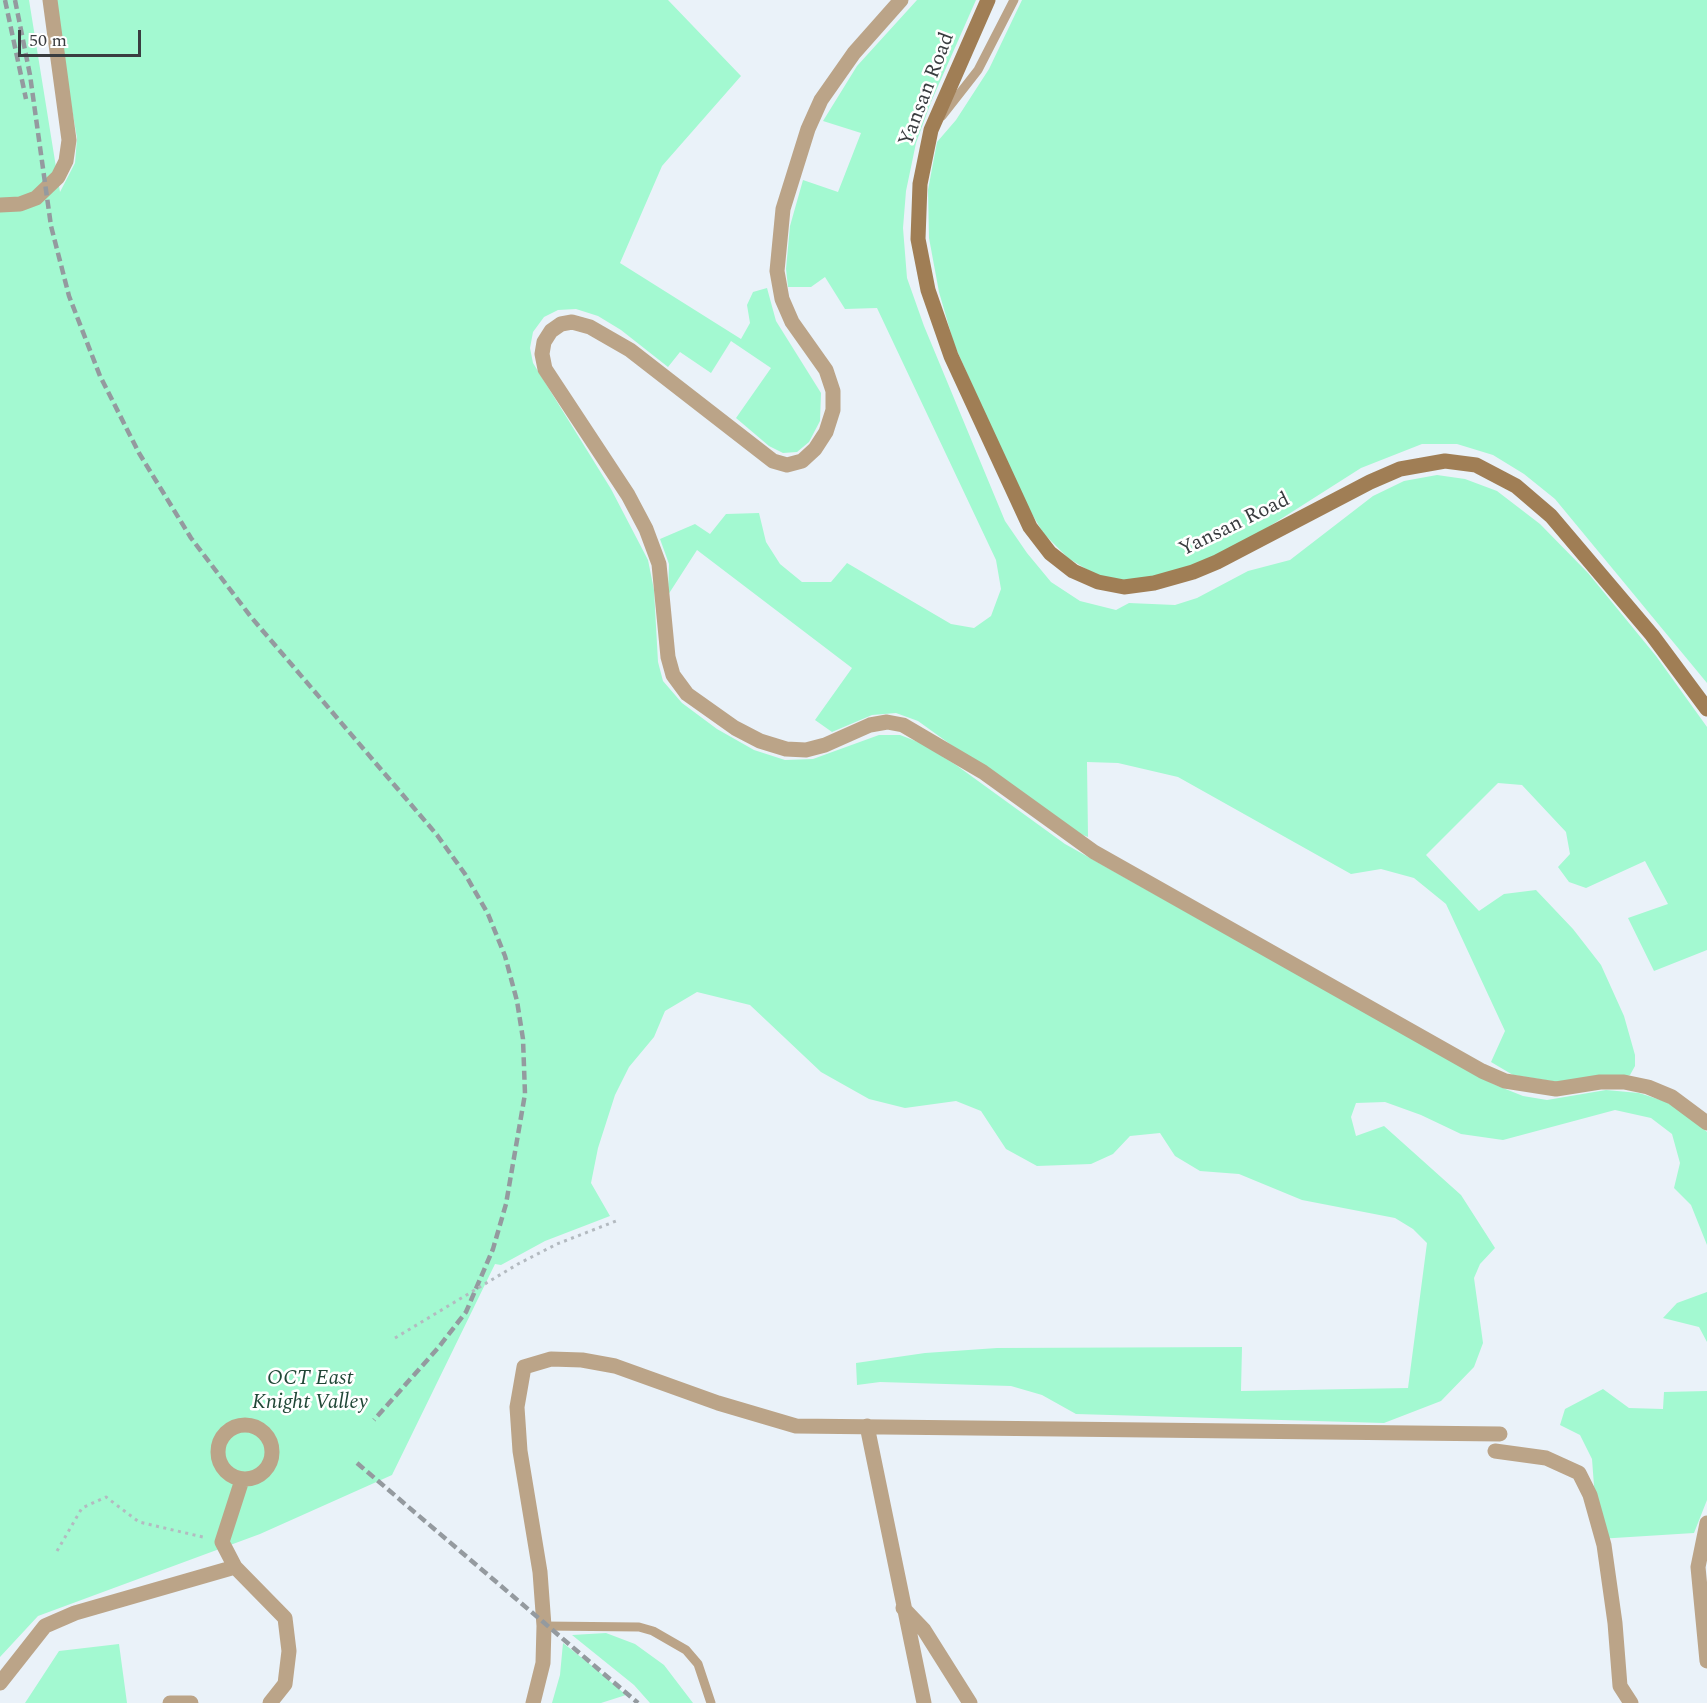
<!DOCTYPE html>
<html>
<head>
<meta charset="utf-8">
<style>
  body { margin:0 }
  #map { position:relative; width:1707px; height:1703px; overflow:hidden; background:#eaf2f9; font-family:Spectral,serif }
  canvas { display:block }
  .scale { position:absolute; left:18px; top:30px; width:123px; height:27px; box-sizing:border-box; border:3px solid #3a3d40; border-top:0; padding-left:8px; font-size:18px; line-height:21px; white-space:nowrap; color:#3a3d40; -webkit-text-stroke:4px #fff; paint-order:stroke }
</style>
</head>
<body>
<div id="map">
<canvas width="1707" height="1703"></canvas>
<div class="scale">50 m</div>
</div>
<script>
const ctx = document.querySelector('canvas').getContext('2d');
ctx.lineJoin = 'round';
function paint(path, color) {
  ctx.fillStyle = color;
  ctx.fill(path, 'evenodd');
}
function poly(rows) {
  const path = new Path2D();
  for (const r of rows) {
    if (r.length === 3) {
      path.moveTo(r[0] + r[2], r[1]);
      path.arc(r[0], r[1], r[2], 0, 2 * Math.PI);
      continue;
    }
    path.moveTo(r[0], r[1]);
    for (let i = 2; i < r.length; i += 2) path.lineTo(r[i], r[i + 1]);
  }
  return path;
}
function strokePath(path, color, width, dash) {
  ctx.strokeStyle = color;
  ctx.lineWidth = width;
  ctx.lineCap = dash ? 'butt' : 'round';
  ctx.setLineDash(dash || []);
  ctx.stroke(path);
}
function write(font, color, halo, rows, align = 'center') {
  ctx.font = font + ' Spectral,serif';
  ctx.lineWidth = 5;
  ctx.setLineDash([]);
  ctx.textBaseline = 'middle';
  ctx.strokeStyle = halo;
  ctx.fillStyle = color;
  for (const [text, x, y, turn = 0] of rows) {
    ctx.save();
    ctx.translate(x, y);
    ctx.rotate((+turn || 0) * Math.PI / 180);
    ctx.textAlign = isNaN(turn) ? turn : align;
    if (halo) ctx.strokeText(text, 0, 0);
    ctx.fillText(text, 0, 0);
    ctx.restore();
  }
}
paint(poly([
  [0,0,29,0,60,192,75,163,77,138,53,0,668,0,741,76,662,166,620,263,741,339,750,323,747,305,753,292,767,288,776,321,821,393,820,421,809,442,797,452,783,453,769,446,736,418,771,368,731,341,711,373,680,352,668,367,621,330,598,316,576,309,558,310,544,317,533,332,530,348,533,363,611,489,648,560,654,590,658,662,663,681,682,703,717,729,754,750,785,760,813,759,879,735,900,735,921,743,956,765,1065,844,1493,1084,1523,1096,1547,1100,1606,1090,1639,1093,1667,1102,1695,1120,1707,1132,1707,1245,1691,1205,1674,1188,1680,1163,1672,1134,1651,1118,1615,1110,1503,1140,1461,1134,1421,1115,1385,1102,1356,1103,1351,1117,1356,1136,1384,1126,1461,1195,1495,1248,1480,1264,1474,1278,1483,1343,1474,1367,1441,1401,1384,1423,1076,1414,1042,1395,1011,1386,880,1382,857,1385,856,1363,925,1353,997,1348,1242,1347,1241,1391,1408,1388,1427,1243,1413,1229,1395,1218,1302,1200,1239,1174,1200,1171,1175,1156,1160,1133,1130,1136,1113,1154,1091,1164,1037,1166,1006,1149,981,1111,956,1101,905,1108,869,1099,821,1072,750,1005,697,992,665,1011,654,1037,629,1067,615,1095,598,1148,591,1183,610,1216,545,1241,501,1265,495,1264,392,1475,260,1534,38,1616,0,1657],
  [917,0,976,0,931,102,916,143,906,191,903,228,907,278,924,326,1005,521,1027,553,1051,582,1080,601,1116,610,1129,603,1175,605,1197,598,1248,571,1290,560,1373,496,1404,481,1437,475,1465,479,1497,491,1540,524,1588,573,1656,656,1702,720,1707,727,1707,950,1654,971,1628,918,1668,904,1645,861,1586,888,1569,882,1558,867,1570,854,1566,832,1522,785,1498,783,1426,855,1479,911,1504,894,1536,890,1573,929,1601,965,1624,1016,1635,1055,1635,1066,1630,1075,1618,1080,1564,1083,1513,1075,1491,1062,1505,1031,1446,904,1414,878,1381,869,1351,874,1178,777,1118,763,1087,762,1088,837,1068,829,918,721,896,713,872,715,832,732,815,720,852,668,697,550,668,595,669,564,660,539,695,524,710,534,726,514,759,513,766,542,780,564,802,582,831,582,847,563,951,624,974,628,991,616,1001,589,996,560,877,308,845,309,825,277,811,287,788,287,786,269,790,226,803,180,838,192,861,133,823,121,857,66],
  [1022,0,1707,0,1707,683,1555,499,1524,474,1493,455,1457,444,1422,444,1361,468,1240,545,1183,572,1123,581,1096,575,1068,558,1044,534,1024,501,954,344,939,292,929,238,928,190,937,142,956,120,989,69],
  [1707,1292,1707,1342,1699,1327,1663,1318,1677,1303],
  [1603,1389,1629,1408,1663,1409,1664,1392,1707,1391,1707,1500,1694,1533,1598,1539,1592,1459,1580,1435,1560,1425,1565,1409],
  [606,1633,635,1644,664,1665,693,1703,650,1703,634,1685,572,1635],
  [563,1643,596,1669,626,1695,601,1703,552,1703,560,1675],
  [119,1644,127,1703,25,1703,59,1651]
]), '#a3f9d1');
strokePath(poly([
  [57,1551,82,1508,106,1497,139,1522,207,1538]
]), '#b3bac0', 3, [3, 4.5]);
strokePath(poly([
  [942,116,978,70,1014,0],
  [544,1626,639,1627,653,1631,686,1650,698,1664,711,1703]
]), '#bba488', 9);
strokePath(poly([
  [901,0,854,53,821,100,808,129,783,209,777,271,782,299,792,322,826,370,833,391,833,410,826,432,815,449,802,461,787,465,773,461,630,350,590,327,572,322,561,324,551,331,544,342,542,354,545,369,628,495,646,529,659,564,668,657,673,675,687,694,735,728,760,741,786,749,806,750,825,745,870,725,887,722,903,725,983,772,1094,852,1482,1071,1505,1081,1556,1089,1600,1082,1624,1082,1648,1087,1672,1097,1707,1123],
  [0,205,20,204,36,198,58,177,66,161,69,140,50,0],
  [245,1452,27],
  [867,1426,924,1703],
  [1495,1451,1546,1458,1579,1473,1590,1495,1604,1545,1615,1623,1620,1686,1631,1703],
  [242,1480,222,1542,235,1567,285,1618,289,1651,285,1684,270,1703],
  [1707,1523,1698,1567,1707,1661],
  [903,1608,924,1630,970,1703],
  [0,1683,45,1626,75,1613,235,1567],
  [170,1703,191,1703],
  [533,1703,543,1663,544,1626,540,1572,520,1451,517,1407,524,1367,551,1359,582,1360,615,1366,718,1403,796,1426,1500,1434]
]), '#bba488', 15);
strokePath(poly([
  [988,0,931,130,920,184,918,239,928,290,951,356,1030,527,1050,553,1073,571,1098,582,1124,587,1154,583,1193,572,1217,562,1370,482,1400,469,1445,461,1476,465,1516,486,1551,516,1652,635,1707,709]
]), '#a07e55', 15);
strokePath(poly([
  [5,0,26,99],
  [15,0,30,75,51,226,69,296,100,376,139,453,191,538,251,617,437,835,465,874,488,914,505,956,517,1001,523,1039,525,1094,506,1204,493,1249,466,1312,438,1348,374,1420],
  [357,1463,638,1703]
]), '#949a9f', 4.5, [9, 4.5]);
strokePath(poly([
  [395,1338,518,1264,557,1244,616,1221]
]), '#b3bac0', 3, [3, 4.5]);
write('21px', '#3a3d40', '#fff', [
  ["Yansan Road",928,90,-69],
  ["Yansan Road",1235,526,-26]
]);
write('italic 21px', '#204736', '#fff', [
  ["OCT East",310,1380],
  ["Knight Valley",310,1404]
]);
</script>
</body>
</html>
